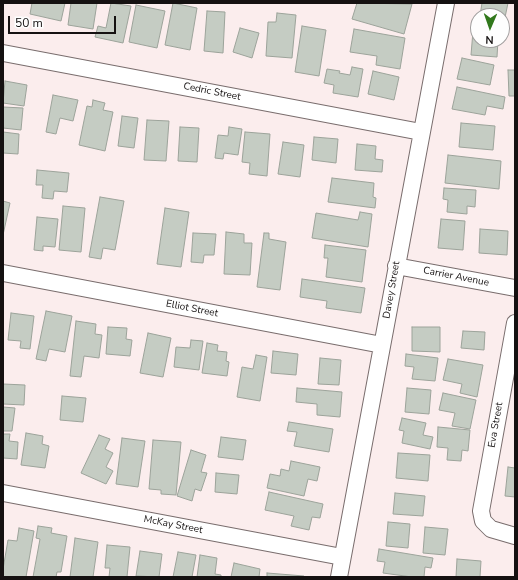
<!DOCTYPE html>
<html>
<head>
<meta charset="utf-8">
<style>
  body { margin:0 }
  #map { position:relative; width:518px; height:580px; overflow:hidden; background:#fbeded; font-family:"Nunito Sans",sans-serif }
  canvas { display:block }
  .frame { position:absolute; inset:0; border:4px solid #151111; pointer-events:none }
  .north { position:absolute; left:470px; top:8px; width:40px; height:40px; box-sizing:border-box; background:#fefefe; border:1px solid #a19f9f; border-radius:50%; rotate:182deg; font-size:11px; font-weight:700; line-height:16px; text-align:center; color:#151111 }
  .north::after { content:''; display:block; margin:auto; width:14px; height:18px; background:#31781c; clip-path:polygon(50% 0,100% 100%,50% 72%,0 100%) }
  .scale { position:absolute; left:8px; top:16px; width:108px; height:18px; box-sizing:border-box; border:2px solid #151111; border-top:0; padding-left:5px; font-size:12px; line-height:14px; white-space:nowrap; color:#151111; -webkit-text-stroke:3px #fefefe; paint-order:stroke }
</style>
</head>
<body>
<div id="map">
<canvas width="518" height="580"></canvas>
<div class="frame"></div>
<div class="north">N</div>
<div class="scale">50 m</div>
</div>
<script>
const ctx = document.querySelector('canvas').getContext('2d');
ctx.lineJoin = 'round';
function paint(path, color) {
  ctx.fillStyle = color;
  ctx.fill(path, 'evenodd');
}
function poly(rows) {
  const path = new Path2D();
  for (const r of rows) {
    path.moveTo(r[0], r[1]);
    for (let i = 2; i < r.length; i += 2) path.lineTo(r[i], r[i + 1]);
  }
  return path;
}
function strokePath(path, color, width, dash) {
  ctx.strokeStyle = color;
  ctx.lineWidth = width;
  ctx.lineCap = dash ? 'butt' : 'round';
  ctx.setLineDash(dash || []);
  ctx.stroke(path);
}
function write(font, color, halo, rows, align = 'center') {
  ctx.font = font + ' "Nunito Sans",sans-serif';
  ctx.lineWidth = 3;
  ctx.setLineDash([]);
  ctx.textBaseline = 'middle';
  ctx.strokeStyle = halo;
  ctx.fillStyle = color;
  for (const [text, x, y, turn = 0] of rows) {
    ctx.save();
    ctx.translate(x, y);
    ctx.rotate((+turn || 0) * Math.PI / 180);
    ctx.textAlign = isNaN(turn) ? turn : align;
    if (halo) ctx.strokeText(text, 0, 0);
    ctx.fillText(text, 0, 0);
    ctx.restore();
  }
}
const building = poly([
  [32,3,65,3,61,21,30,14,32,3],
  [71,3,97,3,93,29,68,25,71,3],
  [111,3,131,6,123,43,95,37,98,26,106,28,111,3],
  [173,3,197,8,190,50,165,45,173,3],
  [357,3,412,4,404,34,352,19,357,3],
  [482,3,508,3,503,27,502,16,480,16,482,3],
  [136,5,165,11,157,48,129,42,136,5],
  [207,11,225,12,223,53,204,51,207,11],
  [277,13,296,15,292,58,266,56,268,22,276,22,277,13],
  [302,26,326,30,319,76,295,72,302,26],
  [240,28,259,33,252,58,233,52,240,28],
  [354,29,405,38,400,69,376,65,377,56,350,52,354,29],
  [473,31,478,32,478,40,498,40,497,57,471,55,473,31],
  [462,58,494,65,490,85,457,79,462,58],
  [352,67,363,69,358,97,333,93,334,85,324,83,327,69,340,71,339,73,350,75,352,67],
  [508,70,515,70,515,96,509,96,508,70],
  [373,71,399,77,394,100,368,94,373,71],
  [5,81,27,85,24,106,3,103,5,81],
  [457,87,505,97,503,109,487,106,485,115,452,109,457,87],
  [53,95,78,100,73,121,60,118,56,134,46,132,53,95],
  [93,100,105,103,103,110,113,112,105,151,79,145,87,106,92,107,93,100],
  [3,107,23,108,21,130,3,128,3,107],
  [122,116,138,118,134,148,118,146,122,116],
  [147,120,169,121,166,161,144,160,147,120],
  [461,123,495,126,493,150,459,147,461,123],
  [180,127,199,128,197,162,178,161,180,127],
  [229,127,242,129,238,155,224,153,223,159,215,158,218,135,228,136,229,127],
  [3,132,19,134,18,154,3,153,3,132],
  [245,132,270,134,267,176,249,174,250,163,242,162,245,132],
  [314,137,338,139,336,163,312,160,314,137],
  [283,142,304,145,300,177,278,174,283,142],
  [357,144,376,146,375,159,383,160,382,172,355,170,357,144],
  [448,155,501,161,499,189,445,183,448,155],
  [37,170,69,173,67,192,54,191,53,199,42,198,43,185,36,185,37,170],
  [332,178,374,183,373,197,376,198,375,208,328,202,332,178],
  [444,188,476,190,475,207,467,206,467,214,447,212,448,200,443,199,444,188],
  [100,197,124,201,115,250,103,248,101,259,89,257,100,197],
  [3,201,10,203,3,235,3,201],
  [63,206,85,208,81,252,59,250,63,206],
  [165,208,189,212,181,267,157,264,165,208],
  [360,212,372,214,368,247,312,238,316,213,358,220,360,212],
  [37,217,58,219,55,247,43,246,43,251,34,250,37,217],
  [441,219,465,221,463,250,438,248,441,219],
  [480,229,508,231,507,255,479,253,480,229],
  [226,232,244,234,244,243,252,243,250,275,224,274,226,232],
  [193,233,216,234,214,255,204,255,203,263,191,262,193,233],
  [264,233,269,233,269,239,286,242,280,290,257,287,264,233],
  [325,245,366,250,362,282,326,277,328,258,324,258,325,245],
  [302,279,365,288,361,313,326,308,327,301,300,297,302,279],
  [46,311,72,316,65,352,49,349,46,361,36,359,46,311],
  [11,313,34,316,30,349,20,348,21,341,8,340,11,313],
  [76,321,96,324,95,334,102,335,99,358,84,356,81,377,70,376,76,321],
  [108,327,127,328,126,339,132,340,130,356,106,354,108,327],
  [412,327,440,327,440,352,412,351,412,327],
  [463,331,485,332,484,350,461,348,463,331],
  [148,333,171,338,163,377,140,373,148,333],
  [191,340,203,341,199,370,174,367,176,347,190,348,191,340],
  [207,343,218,345,217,351,227,352,226,361,229,362,227,376,202,373,207,343],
  [273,351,298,354,296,375,271,373,273,351],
  [406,354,438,358,435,381,412,379,414,367,405,366,406,354],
  [256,355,267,357,260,401,237,397,242,367,253,369,256,355],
  [320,358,341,360,339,385,318,384,320,358],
  [448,359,483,365,477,397,460,393,462,384,443,380,448,359],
  [3,384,25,385,24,405,3,404,3,384],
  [297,388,342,392,340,417,317,415,317,404,296,402,297,388],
  [407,388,431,390,429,414,405,412,407,388],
  [443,393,476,400,470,429,452,426,455,413,439,410,443,393],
  [62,396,86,398,83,422,60,420,62,396],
  [3,407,15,408,12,431,3,431,3,407],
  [402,418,426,423,423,435,433,437,430,449,402,443,404,431,399,430,402,418],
  [289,422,333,429,329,452,294,446,297,432,287,431,289,422],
  [438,427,470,430,468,451,462,450,461,461,447,460,448,448,437,447,438,427],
  [26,433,43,436,42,444,49,446,45,468,21,465,26,433],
  [3,434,10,434,9,441,18,442,17,459,3,458,3,434],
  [99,435,110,439,105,449,113,453,106,467,113,471,106,484,81,473,99,435],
  [221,437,246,440,243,460,218,457,221,437],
  [122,438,145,441,138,487,116,484,122,438],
  [153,440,181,442,176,495,161,494,161,490,149,489,153,440],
  [191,450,206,455,201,472,207,473,201,491,195,489,192,501,177,496,191,450],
  [398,453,430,455,428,481,396,478,398,453],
  [291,461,320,467,317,481,308,479,304,496,267,488,270,474,280,476,281,469,289,471,291,461],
  [508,467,515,468,515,497,505,496,508,467],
  [216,473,239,475,237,494,215,492,216,473],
  [269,492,323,504,320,518,312,517,309,530,291,526,294,516,265,510,269,492],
  [395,493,425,496,423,516,393,514,395,493],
  [388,522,410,524,408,548,386,546,388,522],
  [38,526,52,528,51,533,67,536,61,572,57,572,56,577,33,577,40,539,36,538,38,526],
  [425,527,448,529,445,555,423,553,425,527],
  [19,528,34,531,26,577,3,577,3,569,8,540,17,541,19,528],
  [75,538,98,542,93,577,70,577,75,538],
  [107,545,130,547,127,577,109,577,110,568,105,568,107,545],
  [379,549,433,558,431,568,425,567,424,577,412,577,383,573,385,562,377,561,379,549],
  [140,551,162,554,159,577,136,576,140,551],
  [178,552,196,555,192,577,173,577,178,552],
  [200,555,217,558,215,574,221,575,221,577,197,577,200,555],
  [457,559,481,561,480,577,456,577,457,559],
  [234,563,260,569,259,577,231,577,234,563],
  [267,573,304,576,304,577,267,577,267,573]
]);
paint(building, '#c5ccc3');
strokePath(building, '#9ca39a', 1);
const minor = poly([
  [3,53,421,132],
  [396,266,515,288],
  [3,273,382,345],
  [515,323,481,511,483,521,491,529,515,536],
  [3,493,342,557],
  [339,577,446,3]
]);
strokePath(minor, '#796d6d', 18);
strokePath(minor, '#fff', 16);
write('10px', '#151111', '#fefefe', [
  ["Cedric Street",212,92,11],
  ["Carrier Avenue",456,277,11],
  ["Davey Street",392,290,-80],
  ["Elliot Street",192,309,11],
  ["Eva Street",496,425,-80],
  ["McKay Street",173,525,11]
]);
</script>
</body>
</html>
